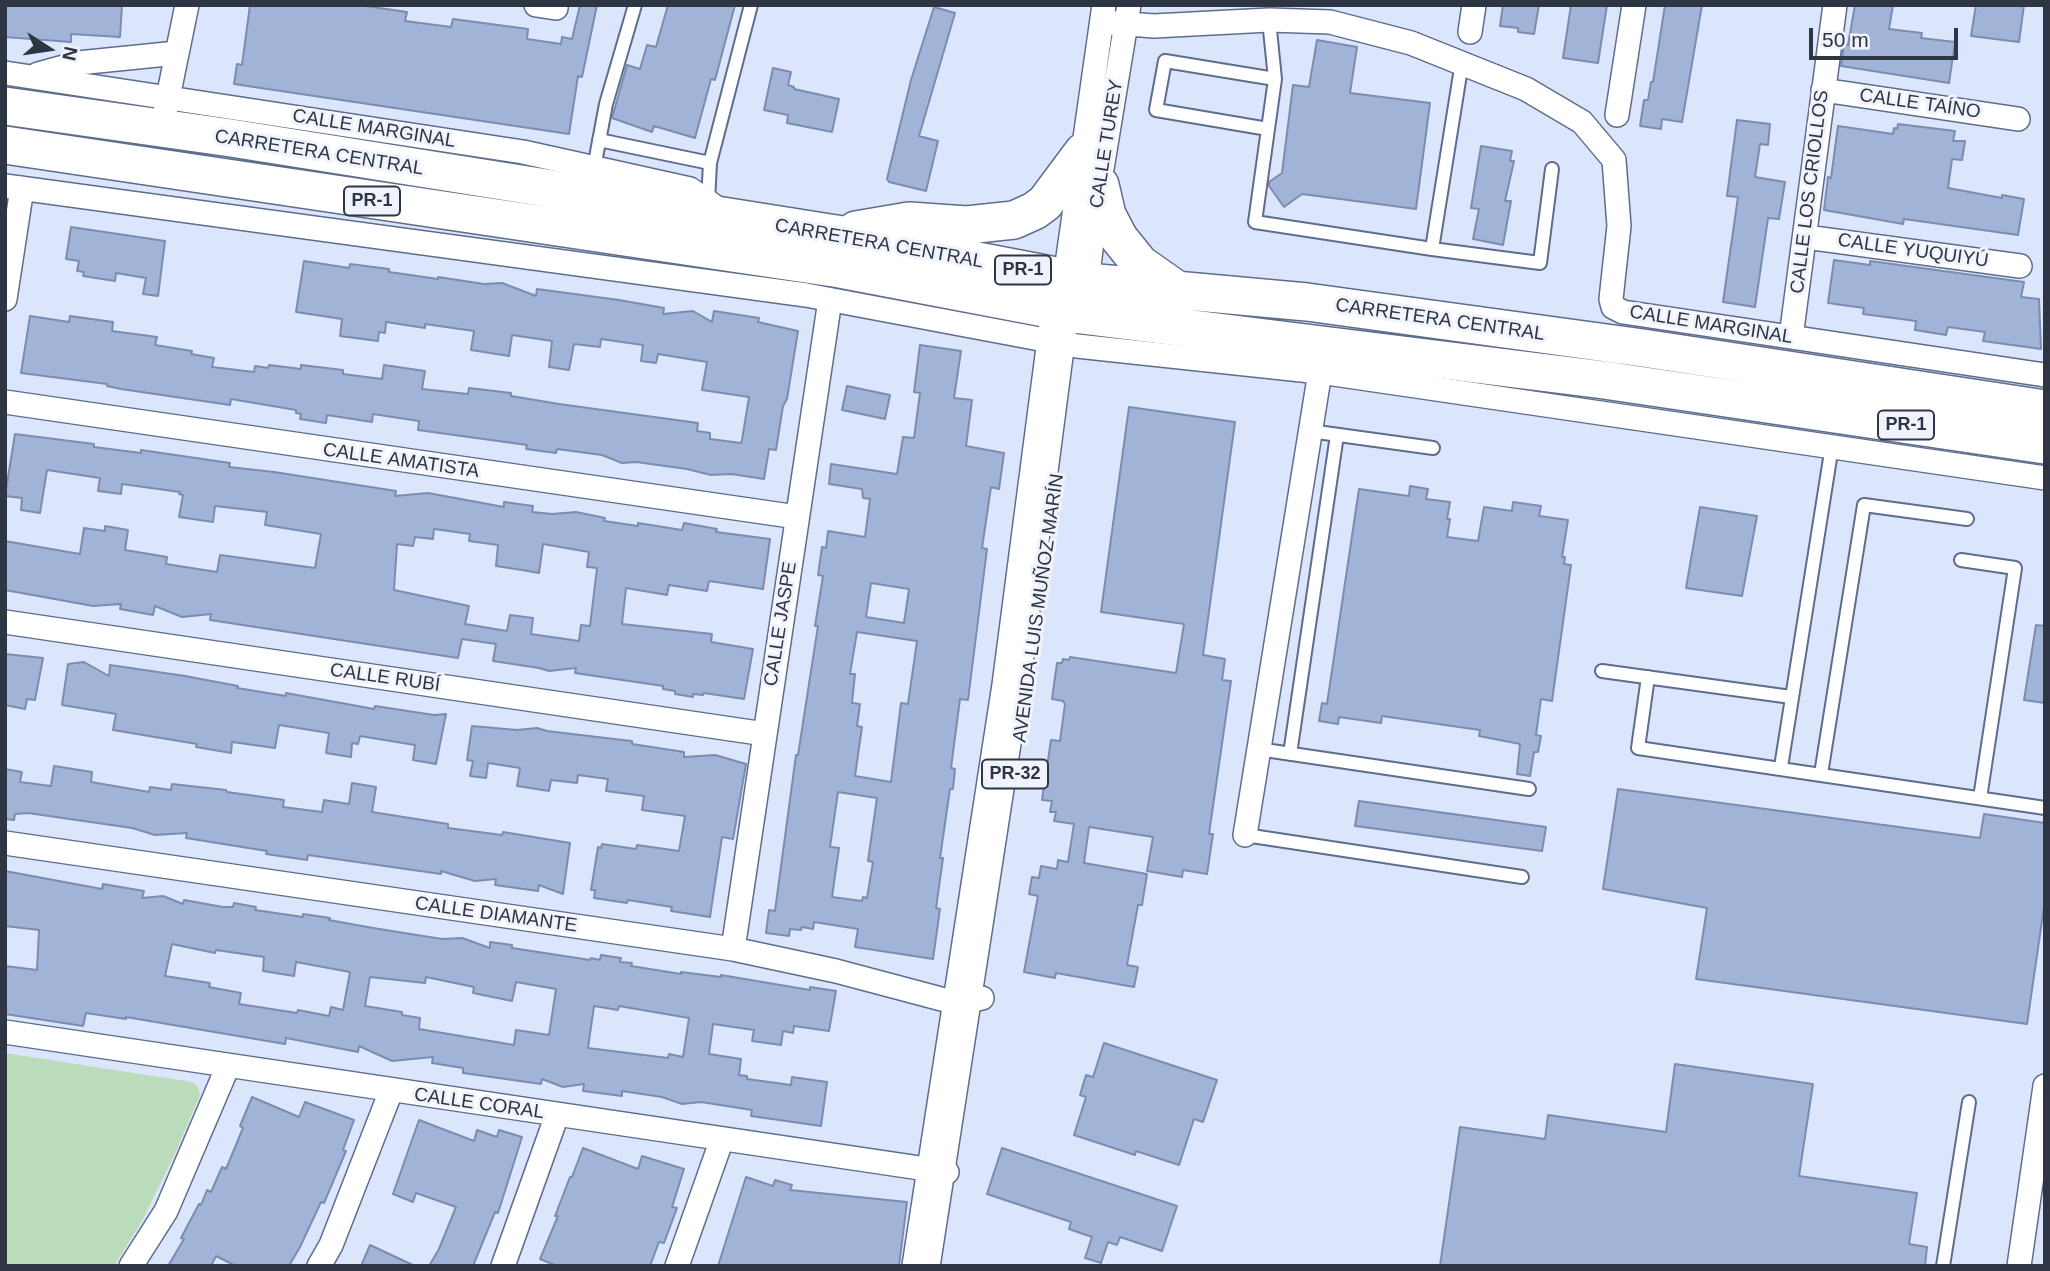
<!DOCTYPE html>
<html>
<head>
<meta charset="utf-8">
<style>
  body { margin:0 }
  #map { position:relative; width:2050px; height:1271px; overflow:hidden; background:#dbe6fd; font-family:Arial,sans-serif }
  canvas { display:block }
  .frame { position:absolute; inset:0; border:7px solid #2e3543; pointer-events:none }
  .north { position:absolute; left:14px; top:14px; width:70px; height:70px; -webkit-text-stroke:5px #f0f3fb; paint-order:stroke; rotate:102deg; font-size:19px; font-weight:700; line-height:28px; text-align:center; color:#2e3543 }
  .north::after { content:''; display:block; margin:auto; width:24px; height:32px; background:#2e3543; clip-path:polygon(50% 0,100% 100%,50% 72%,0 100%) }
  .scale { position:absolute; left:1809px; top:28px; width:149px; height:32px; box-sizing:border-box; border:4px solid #2e3543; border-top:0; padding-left:9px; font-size:21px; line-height:24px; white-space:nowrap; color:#2e3543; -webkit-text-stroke:5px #f0f3fb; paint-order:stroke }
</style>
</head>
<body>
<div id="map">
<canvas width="2050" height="1271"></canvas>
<div class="frame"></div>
<div class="north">N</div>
<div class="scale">50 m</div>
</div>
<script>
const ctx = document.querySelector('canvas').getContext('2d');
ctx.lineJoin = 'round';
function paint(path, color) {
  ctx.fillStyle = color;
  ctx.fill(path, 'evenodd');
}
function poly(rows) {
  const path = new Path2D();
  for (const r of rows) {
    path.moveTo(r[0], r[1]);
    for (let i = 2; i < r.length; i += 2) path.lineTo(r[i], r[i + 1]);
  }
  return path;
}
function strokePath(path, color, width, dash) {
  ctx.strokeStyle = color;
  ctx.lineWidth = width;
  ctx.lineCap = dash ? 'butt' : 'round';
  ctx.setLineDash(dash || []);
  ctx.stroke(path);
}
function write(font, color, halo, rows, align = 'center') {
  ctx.font = font + ' Arial,sans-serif';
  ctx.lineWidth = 6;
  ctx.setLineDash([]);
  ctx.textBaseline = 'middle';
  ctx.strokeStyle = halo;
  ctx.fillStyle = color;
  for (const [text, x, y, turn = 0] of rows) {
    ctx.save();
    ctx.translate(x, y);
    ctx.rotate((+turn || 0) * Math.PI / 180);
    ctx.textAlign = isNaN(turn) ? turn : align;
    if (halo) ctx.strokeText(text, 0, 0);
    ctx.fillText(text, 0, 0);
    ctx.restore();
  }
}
paint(poly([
  [5,1053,192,1082,198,1087,200,1095,174,1156,142,1221,114,1266,5,1266]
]), '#bbdcbb');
const building = poly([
  [5,5,122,5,120,37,71,34,71,42,5,37,5,5],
  [250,5,359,5,407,12,405,21,451,27,453,19,528,29,527,39,561,44,562,37,572,39,580,5,597,5,582,77,578,76,569,134,234,84,237,64,242,65,250,5],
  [668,5,735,5,715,80,711,79,695,138,654,126,652,132,612,118,627,65,640,69,647,45,656,47,668,5],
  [1503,5,1539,5,1534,34,1518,32,1518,28,1500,26,1503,5],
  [1571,5,1607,5,1598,63,1563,58,1571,5],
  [1665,5,1702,5,1682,122,1662,119,1661,129,1640,126,1644,100,1648,100,1651,82,1653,82,1665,5],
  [1855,5,1893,5,1889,29,1922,33,1921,38,1955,42,1949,83,1841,66,1844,44,1848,45,1855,5],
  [1976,5,2024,5,2019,42,1971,36,1976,5],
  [934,7,955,13,919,136,938,141,926,191,889,182,887,179,911,80,934,7],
  [1317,40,1357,47,1350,93,1430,103,1416,209,1302,194,1284,207,1269,186,1269,182,1282,173,1293,85,1309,87,1317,40],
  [773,68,791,72,788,85,794,87,794,89,839,99,832,132,787,123,788,115,764,110,773,68],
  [1737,120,1770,124,1768,145,1760,144,1755,177,1785,182,1779,219,1768,218,1755,307,1723,302,1738,197,1727,196,1737,120],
  [1898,124,1955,131,1953,141,1965,141,1962,160,1952,159,1948,188,2002,198,2002,195,2024,199,2018,235,1904,219,1903,224,1824,210,1828,177,1831,178,1838,126,1893,134,1894,128,1897,129,1898,124],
  [1481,146,1512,151,1510,161,1514,161,1505,201,1511,201,1503,245,1473,239,1479,209,1471,208,1481,146],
  [71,227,165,241,158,296,143,294,146,278,116,273,115,281,83,276,84,272,77,271,79,261,66,259,71,227],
  [1834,260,1870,265,1870,261,2024,282,2021,297,2039,299,2041,349,1983,341,1985,332,1948,327,1946,335,1915,330,1916,321,1863,314,1864,308,1828,303,1834,260],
  [304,261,349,268,350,264,389,269,389,272,438,279,438,277,484,284,502,283,536,296,537,289,619,300,664,308,663,314,693,311,712,322,714,311,759,318,758,322,798,331,787,399,783,406,776,450,769,449,764,479,731,474,711,475,687,469,636,462,622,463,602,455,557,449,556,453,526,449,527,445,418,430,419,421,373,414,372,422,327,415,326,423,300,419,301,414,296,413,296,410,231,399,230,405,121,389,107,386,107,384,21,373,30,316,69,322,70,316,113,322,112,331,157,337,155,345,192,351,191,354,214,358,212,367,254,372,255,366,268,368,269,365,301,369,301,365,343,370,343,374,382,379,384,365,425,371,422,389,468,394,469,388,511,393,511,396,559,404,698,423,697,431,710,433,710,439,741,443,742,440,749,397,702,390,707,362,658,354,656,363,641,361,643,345,601,339,600,347,574,344,569,370,549,367,552,341,512,335,509,356,471,350,474,331,425,324,425,328,386,322,385,333,379,332,378,341,340,336,342,319,296,312,304,261],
  [920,345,961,351,954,398,972,400,966,446,1004,453,999,489,991,487,982,548,987,549,968,700,960,699,951,768,955,769,953,789,950,789,940,858,943,858,936,908,940,909,933,959,855,947,858,929,814,922,813,929,802,927,801,930,790,929,789,936,766,933,769,910,775,911,796,755,798,755,818,626,815,626,823,576,818,575,822,547,826,548,828,531,865,537,870,499,863,498,862,489,829,484,831,464,897,474,903,437,914,438,920,393,914,392,920,345],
  [871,583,909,589,904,623,866,617,871,583],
  [857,632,917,641,908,704,901,703,891,782,855,776,862,727,857,726,860,704,852,703,855,674,850,674,857,632],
  [838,792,877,798,868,861,873,862,867,898,863,897,862,901,832,897,839,848,830,847,838,792],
  [847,386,890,395,885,419,842,410,847,386],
  [1129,407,1235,422,1203,655,1225,659,1222,680,1231,681,1209,834,1213,834,1207,874,1183,870,1182,877,1147,871,1153,837,1089,827,1084,863,1147,874,1142,905,1138,905,1127,965,1138,967,1134,987,1056,973,1055,978,1024,972,1038,896,1029,894,1032,877,1039,878,1041,866,1057,869,1058,860,1068,862,1074,824,1054,821,1056,812,1050,812,1052,801,1042,800,1051,740,1060,741,1065,704,1063,701,1052,699,1057,663,1062,663,1063,659,1069,660,1070,657,1176,673,1184,624,1101,612,1129,407],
  [15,434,94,444,94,447,141,453,141,450,230,463,229,467,274,472,396,491,395,496,428,493,504,507,504,502,533,506,532,512,552,514,576,512,605,518,604,521,638,526,638,523,682,530,684,523,717,529,716,532,770,539,763,589,709,581,707,591,669,585,667,595,626,588,622,624,712,634,711,642,753,649,744,699,704,693,703,695,693,694,693,697,675,694,675,691,663,689,663,686,575,673,576,668,549,671,539,668,493,661,496,644,462,639,458,658,210,620,211,614,182,617,155,606,153,615,120,609,121,604,93,606,5,590,5,541,80,554,84,528,105,531,105,526,128,530,125,550,167,557,166,564,217,572,220,555,315,568,321,534,265,525,267,512,215,506,213,522,179,517,183,495,179,494,180,492,122,484,121,494,98,491,100,478,47,470,40,513,21,510,22,498,5,496,15,434],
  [434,529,470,534,469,541,498,545,496,566,522,570,539,573,543,544,589,552,587,567,597,568,590,626,581,625,579,641,531,634,533,618,510,615,507,631,465,624,469,606,394,590,397,544,413,546,415,537,433,539,434,529],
  [1410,486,1428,489,1426,499,1450,502,1447,519,1450,519,1447,537,1478,541,1484,507,1512,511,1513,502,1541,506,1539,516,1568,520,1562,557,1565,557,1564,564,1571,565,1552,701,1541,699,1536,735,1541,736,1538,752,1534,752,1530,776,1517,774,1520,744,1479,736,1480,730,1382,716,1381,723,1339,717,1338,724,1319,721,1322,703,1327,704,1359,489,1409,496,1410,486],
  [1700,507,1757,516,1742,596,1686,588,1700,507],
  [2036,625,2045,626,2045,703,2024,700,2036,625],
  [5,654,43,658,35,700,27,699,25,709,5,705,5,654],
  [84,662,109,676,110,665,185,676,238,686,237,688,286,696,286,693,374,709,375,706,434,715,446,714,436,764,413,760,415,745,360,736,358,744,352,743,351,757,326,753,329,733,279,725,275,748,232,742,231,753,196,747,197,744,113,730,116,714,62,705,68,664,84,662],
  [472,726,517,730,537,728,547,731,614,739,632,741,632,744,684,752,684,757,715,755,746,764,733,839,722,837,710,917,671,911,672,907,628,900,627,903,594,898,595,890,591,890,598,847,601,848,602,844,636,849,637,845,679,851,685,816,642,810,644,796,606,791,608,779,578,775,577,783,551,780,549,791,517,786,520,768,488,763,486,778,470,776,473,761,467,760,472,726],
  [54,766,92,772,91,782,149,792,150,787,171,790,172,784,226,790,227,792,284,800,283,807,322,812,324,800,349,804,352,783,376,787,372,812,448,824,448,828,502,835,503,832,570,843,563,894,539,885,538,891,495,885,496,879,475,881,441,871,441,874,308,855,307,860,266,854,267,851,186,838,187,833,155,835,132,828,28,813,15,814,14,820,5,819,5,769,22,772,20,782,51,786,54,766],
  [1618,789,1980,838,1984,814,2045,823,2045,900,2027,1024,1696,979,1707,908,1603,889,1618,789],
  [1359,801,1546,827,1542,851,1355,826,1359,801],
  [5,871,102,889,103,884,144,891,142,898,163,896,183,904,184,900,223,907,233,907,234,903,256,907,255,910,303,917,303,914,330,918,329,920,373,928,442,939,462,938,490,948,490,942,512,945,512,948,590,960,591,958,600,960,601,955,621,958,620,962,632,963,631,966,681,974,681,972,721,977,721,975,810,990,810,987,836,991,829,1031,794,1026,793,1033,783,1031,781,1045,752,1041,754,1030,713,1024,709,1054,741,1059,739,1075,747,1076,747,1079,791,1085,792,1077,827,1082,821,1126,751,1116,752,1110,701,1102,682,1104,662,1097,622,1091,622,1096,583,1091,584,1084,563,1087,542,1079,541,1084,463,1073,463,1068,432,1063,433,1057,392,1061,359,1046,358,1052,286,1038,285,1044,126,1017,126,1019,86,1013,83,1026,5,1014,5,966,37,970,39,930,5,926,5,871],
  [172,944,215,953,216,950,264,957,263,971,294,976,296,962,350,972,343,1010,331,1007,329,1016,298,1010,297,1013,239,1004,241,993,209,987,210,983,165,976,172,944],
  [370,977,425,983,426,977,474,987,473,993,512,1001,516,982,556,989,549,1035,516,1030,514,1045,419,1029,420,1018,402,1015,402,1012,365,1006,370,977],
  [594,1006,618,1010,619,1006,689,1018,683,1057,669,1054,668,1058,588,1048,594,1006],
  [1104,1043,1217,1080,1203,1122,1194,1119,1179,1165,1136,1151,1135,1155,1074,1135,1086,1097,1080,1095,1086,1075,1093,1077,1104,1043],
  [1675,1064,1813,1084,1799,1176,1917,1193,1909,1244,1927,1247,1925,1266,1440,1266,1460,1127,1545,1139,1548,1115,1666,1132,1675,1064],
  [252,1097,299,1117,305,1102,354,1120,343,1150,346,1151,324,1203,321,1202,300,1247,289,1266,236,1266,216,1256,211,1266,168,1266,184,1239,181,1238,199,1204,201,1205,207,1190,211,1192,222,1167,226,1169,243,1128,240,1126,252,1097],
  [419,1120,474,1141,477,1130,497,1137,499,1130,522,1137,498,1213,495,1212,473,1266,429,1266,439,1249,456,1207,416,1193,413,1202,393,1194,419,1120],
  [583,1148,638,1169,642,1156,684,1169,672,1207,677,1208,664,1243,659,1242,650,1266,557,1266,540,1259,558,1216,555,1216,570,1177,572,1177,583,1148],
  [1002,1148,1177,1206,1162,1251,1120,1237,1117,1245,1108,1242,1101,1263,1085,1258,1092,1237,1069,1229,1071,1222,987,1194,1002,1148],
  [746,1177,773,1186,775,1180,792,1185,790,1190,907,1202,899,1266,718,1266,746,1177],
  [370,1245,415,1266,361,1266,370,1245]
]);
paint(building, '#a2b3d8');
strokePath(building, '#7c8caf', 2);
const service = poly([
  [1269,20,1275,79,1255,222,1432,249,1462,62],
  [1268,129,1156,110,1165,61,1275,79],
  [599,140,710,163,708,202],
  [710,163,751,5],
  [594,168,606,104,635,5],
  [1432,249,1540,263,1552,169],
  [1310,431,1433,448],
  [1961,560,2015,568,1980,798],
  [1602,671,1791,697],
  [1648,677,1638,748,2045,808],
  [1258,749,1529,789],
  [1290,754,1337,435],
  [1781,767,1832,446],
  [1821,774,1864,505,1967,519],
  [1245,835,1522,877],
  [1943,1266,1969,1102]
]);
const minor = poly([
  [536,5,556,8],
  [1102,22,1154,26,1269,20,1330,22,1411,43,1526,89,1582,122,1614,160,1619,226,1611,299,1613,307,1623,312,2045,375],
  [1470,32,1474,5],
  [5,73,523,152,690,189,721,211],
  [38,74,78,63,177,53],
  [1823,90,2018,119],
  [165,112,187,5],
  [1617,115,1634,5],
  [5,186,806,295,1077,346,1320,372,2045,478],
  [1806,237,2020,266],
  [1065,278,1104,5],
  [1087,282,1098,193,1129,5],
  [5,299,22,188],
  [1791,337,1835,5],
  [5,402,797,517],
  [5,622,765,734],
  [1245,835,1320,372],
  [5,843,733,949,836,971,960,1004,982,998],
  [733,949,830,300],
  [5,1032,947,1172],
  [131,1266,166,1211,228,1066],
  [319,1266,331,1245,391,1091],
  [503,1266,557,1115],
  [677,1266,722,1139],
  [2019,1266,2045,1086]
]);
const primary = poly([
  [5,106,231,138,836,234,1087,282,1307,302,1643,348,2045,409],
  [5,145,840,269,1081,315,1604,380,2045,445],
  [1100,185,1107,215,1119,238,1140,264,1177,290],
  [856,230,909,221,967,225,1014,220,1034,211,1045,203,1083,152],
  [921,1266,1011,685,1063,287]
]);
strokePath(service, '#5e6d8e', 16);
strokePath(minor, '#5e6d8e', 26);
strokePath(primary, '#5e6d8e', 40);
strokePath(service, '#fff', 12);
strokePath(minor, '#fff', 23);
strokePath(primary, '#fff', 37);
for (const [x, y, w] of [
  [372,201,56],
  [1023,270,56],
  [1906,425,56],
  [1015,774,66]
]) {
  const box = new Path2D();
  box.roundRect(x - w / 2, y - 14.5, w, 29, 5);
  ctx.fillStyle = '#f0f3fb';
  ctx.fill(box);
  strokePath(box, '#2e3543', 2);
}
write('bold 18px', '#2e3543', null, [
  ["PR-1",372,201],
  ["PR-1",1023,270],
  ["PR-1",1906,425],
  ["PR-32",1015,774]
]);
write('19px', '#2e3543', '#f0f3fb', [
  ["CALLE TAÍNO",1920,104,8],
  ["CALLE MARGINAL",374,129,9],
  ["CALLE TUREY",1107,144,-81],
  ["CARRETERA CENTRAL",319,153,9],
  ["CALLE LOS CRIOLLOS",1810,192,-83],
  ["CARRETERA CENTRAL",879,244,10],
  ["CALLE YUQUIYÚ",1913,251,8],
  ["CARRETERA CENTRAL",1440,320,8],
  ["CALLE MARGINAL",1711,325,9],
  ["CALLE AMATISTA",401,461,8],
  ["AVENIDA LUIS MUÑOZ MARÍN",1039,608,-82],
  ["CALLE JASPE",781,624,-81],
  ["CALLE RUBÍ",385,678,8],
  ["CALLE DIAMANTE",496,915,8],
  ["CALLE CORAL",479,1104,8]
]);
</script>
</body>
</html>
